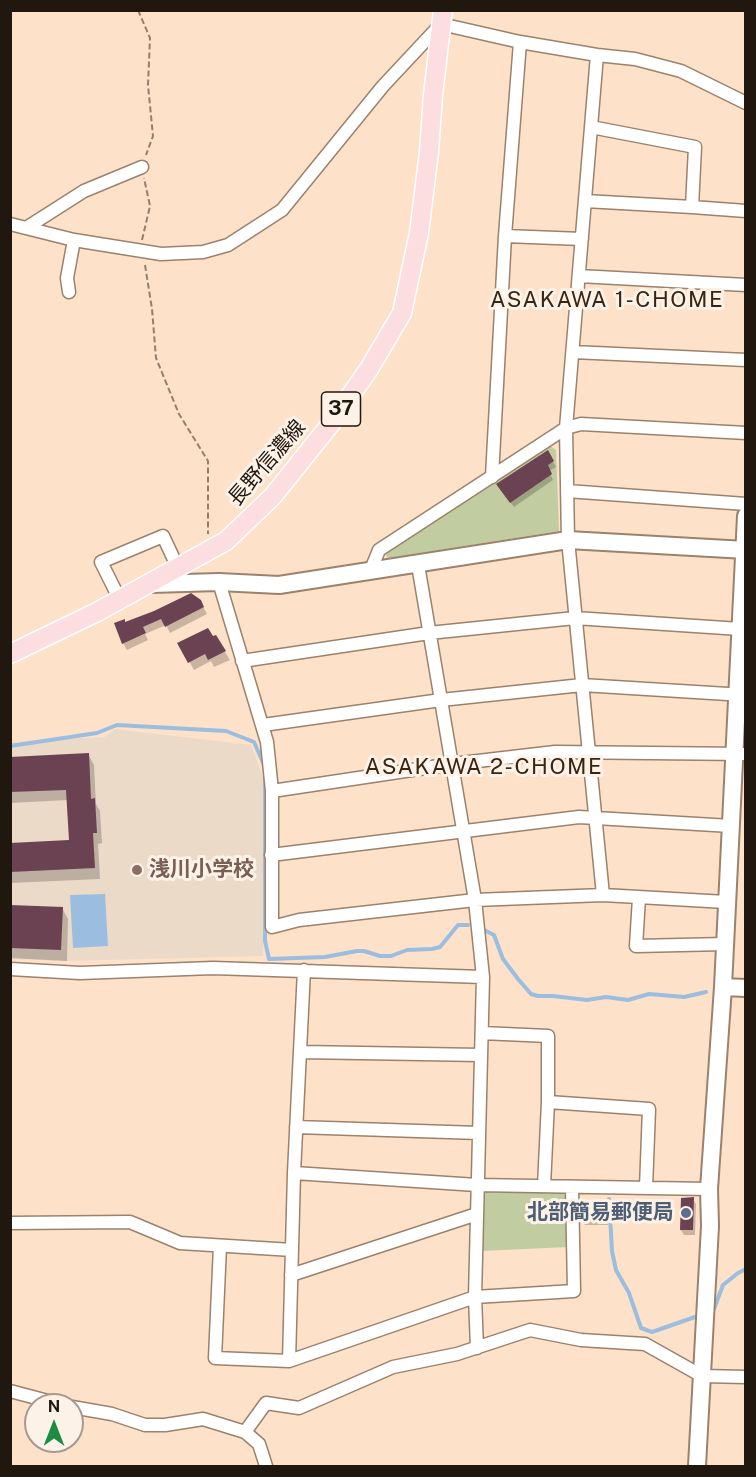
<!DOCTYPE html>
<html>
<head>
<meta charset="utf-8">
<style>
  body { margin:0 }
  #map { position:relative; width:756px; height:1477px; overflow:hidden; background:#fde1c9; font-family:"Public Sans",sans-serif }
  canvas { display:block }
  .frame { position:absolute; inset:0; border:12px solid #20170e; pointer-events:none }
  .north { position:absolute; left:24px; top:1393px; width:60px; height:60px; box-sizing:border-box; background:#fdf2e8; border:2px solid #a59a91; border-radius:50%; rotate:0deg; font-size:16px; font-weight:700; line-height:24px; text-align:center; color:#20170e }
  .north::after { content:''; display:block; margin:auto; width:21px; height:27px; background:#1e8b43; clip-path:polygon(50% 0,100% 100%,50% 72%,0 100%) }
</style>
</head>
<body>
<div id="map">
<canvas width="756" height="1477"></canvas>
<div class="frame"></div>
<div class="north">N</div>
</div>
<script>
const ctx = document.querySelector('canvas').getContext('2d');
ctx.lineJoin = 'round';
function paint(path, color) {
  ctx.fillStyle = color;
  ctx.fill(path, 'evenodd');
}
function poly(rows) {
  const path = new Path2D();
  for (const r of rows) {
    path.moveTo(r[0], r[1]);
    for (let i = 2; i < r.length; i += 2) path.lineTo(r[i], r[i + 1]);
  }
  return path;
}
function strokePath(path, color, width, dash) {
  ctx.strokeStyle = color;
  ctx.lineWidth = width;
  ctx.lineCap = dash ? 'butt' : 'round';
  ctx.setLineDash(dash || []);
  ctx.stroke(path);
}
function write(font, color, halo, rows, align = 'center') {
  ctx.font = font + ' "Public Sans","Noto Sans JP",sans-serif';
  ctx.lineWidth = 6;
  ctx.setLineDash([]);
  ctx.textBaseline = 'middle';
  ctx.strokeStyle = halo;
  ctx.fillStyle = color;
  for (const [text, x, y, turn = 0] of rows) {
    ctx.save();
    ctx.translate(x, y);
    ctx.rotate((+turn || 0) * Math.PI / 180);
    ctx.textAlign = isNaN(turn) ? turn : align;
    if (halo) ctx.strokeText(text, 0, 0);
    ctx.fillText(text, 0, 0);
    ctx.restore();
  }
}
paint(poly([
  [114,729,251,745,266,785,263,956,65,961,11,959,10,742,105,737]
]), '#ebdac8');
paint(poly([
  [549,445,556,450,559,531,389,558,386,556,387,550],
  [480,1188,568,1188,568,1247,481,1251]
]), '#c2cca1');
paint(poly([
  [105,894,108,946,73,948,70,895]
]), '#9bbee0');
paint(poly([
  [547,452,556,467,549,471,553,480,514,507,501,490],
  [200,601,207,614,170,633,166,625,145,634,148,640,127,650,123,643,126,623],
  [215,636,230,660,214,667,211,661,194,670,179,643],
  [88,754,94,765,96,804,100,811,102,843,98,844,100,879,10,883,10,845,70,842,68,800,10,803,10,758],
  [10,906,62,908,68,919,67,961,10,958],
  [693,1199,696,1204,695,1235,684,1235,681,1230],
  [605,1204,608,1209,608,1225,585,1225,582,1220]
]), '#0003');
strokePath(poly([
  [10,746,97,733,117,725,226,731,254,742,265,767],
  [265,777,265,941,269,959,325,957,357,951,364,951,380,956,391,956,407,950,432,949,440,947,458,925,468,925],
  [484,930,494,935,503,959,518,979,531,994,538,996,553,996,587,1000,606,997,628,1000,649,994,684,997,706,992],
  [609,1199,612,1251,616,1270,629,1293,641,1328,652,1332,695,1317],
  [711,1310,714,1309,723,1285,738,1273,746,1269]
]), '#9bbee0', 4);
paint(poly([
  [548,450,554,461,548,465,552,474,510,503,496,484],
  [191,593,201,600,204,607,165,627,161,619,143,627,146,633,122,644,114,623,125,619,125,622,154,611],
  [208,628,213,636,216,635,226,651,208,660,205,654,188,663,177,643],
  [89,753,91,799,95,798,97,833,93,833,95,868,10,872,10,843,69,840,66,790,10,792,10,757],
  [10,905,63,907,61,950,10,948],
  [694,1197,693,1230,680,1230,681,1198],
  [606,1202,606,1220,581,1220,581,1203]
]), '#6b4252');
const street = poly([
  [597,55,566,428,568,540,603,895],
  [591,127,695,147,692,207,746,211],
  [585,201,692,207],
  [10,224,74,240,161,254,203,252,228,245,282,210,383,86,441,24,520,42,597,55,635,59,681,71,746,103],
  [26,228,84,191,142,167],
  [505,236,582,239],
  [579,276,746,285],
  [69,292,67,278,74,240],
  [573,352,746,360],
  [492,477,505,236,520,42],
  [567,491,746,504],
  [370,572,379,550,566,428,581,424,746,433],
  [219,582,267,742,272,791,272,927,299,920,475,900,603,895,726,902],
  [120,600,101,562,163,536,178,568],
  [242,661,429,633,575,618,740,629],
  [263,725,441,700,582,685,744,695],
  [272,791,452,764,555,752,746,754],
  [271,855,579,817,731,826],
  [639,898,636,946,725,944],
  [10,969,80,973,213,968,483,977],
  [304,970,294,1173,289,1361,475,1297,483,977,475,900,418,565],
  [482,1033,548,1036,548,1102,544,1186],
  [301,1052,481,1055],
  [548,1102,649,1109,646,1188],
  [296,1127,479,1133],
  [294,1173,477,1185,709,1189],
  [10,1223,130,1222,180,1243,292,1250],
  [220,1246,215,1358,289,1361],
  [291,1275,477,1214],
  [477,1348,475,1297,574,1291,572,1187],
  [10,1391,63,1405],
  [72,1407,112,1414,145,1425,165,1425,203,1419,245,1432,259,1444,266,1466],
  [245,1432,266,1403,299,1408,393,1367,457,1354,530,1330,581,1340,645,1344,702,1376,746,1377]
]);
const secondary = poly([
  [151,584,219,582,279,585,568,540,746,550],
  [723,987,746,988],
  [697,1466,710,1226,709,1189,723,987,746,516]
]);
const primary = poly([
  [10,654,97,612,226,541,273,496,329,426,369,369,402,313,419,233,429,152,433,95,443,10]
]);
strokePath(street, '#9b826c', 15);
strokePath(secondary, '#9b826c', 20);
strokePath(primary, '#fff', 21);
strokePath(poly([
  [138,10,150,38,148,85,153,136,146,155],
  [142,240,150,206,144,178],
  [145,265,152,309,156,358,179,414,208,461,208,534]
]), '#927f6e', 2, [6, 3]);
strokePath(street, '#fff', 12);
strokePath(secondary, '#fff', 16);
strokePath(primary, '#fddee0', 18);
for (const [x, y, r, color] of [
  [137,870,6,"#8d6e63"],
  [686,1213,6,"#5c6f8a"]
]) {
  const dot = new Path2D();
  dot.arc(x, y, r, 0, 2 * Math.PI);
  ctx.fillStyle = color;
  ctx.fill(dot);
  strokePath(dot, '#fdf2e8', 2);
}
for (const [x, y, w] of [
  [341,409,39]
]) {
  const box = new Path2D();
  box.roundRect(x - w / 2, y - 17, w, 34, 4.5);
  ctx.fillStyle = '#fdf2e8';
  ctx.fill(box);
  strokePath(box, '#20170e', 1.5);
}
write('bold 20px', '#20170e', null, [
  ["37",341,409]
]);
write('21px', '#20170e', '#fdf2e8', [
  ["長野信濃線",267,463,-49]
]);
write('bold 21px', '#785e54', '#fdf2e8', [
  ["浅川小学校",149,870]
], 'left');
write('bold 21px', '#4e5e75', '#fdf2e8', [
  ["北部簡易郵便局",674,1213]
], 'right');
ctx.letterSpacing = '1.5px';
write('22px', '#392511', '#fdf2e8', [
  ["ASAKAWA 1-CHOME",607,300],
  ["ASAKAWA 2-CHOME",484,767]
]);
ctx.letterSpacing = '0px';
</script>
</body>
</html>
